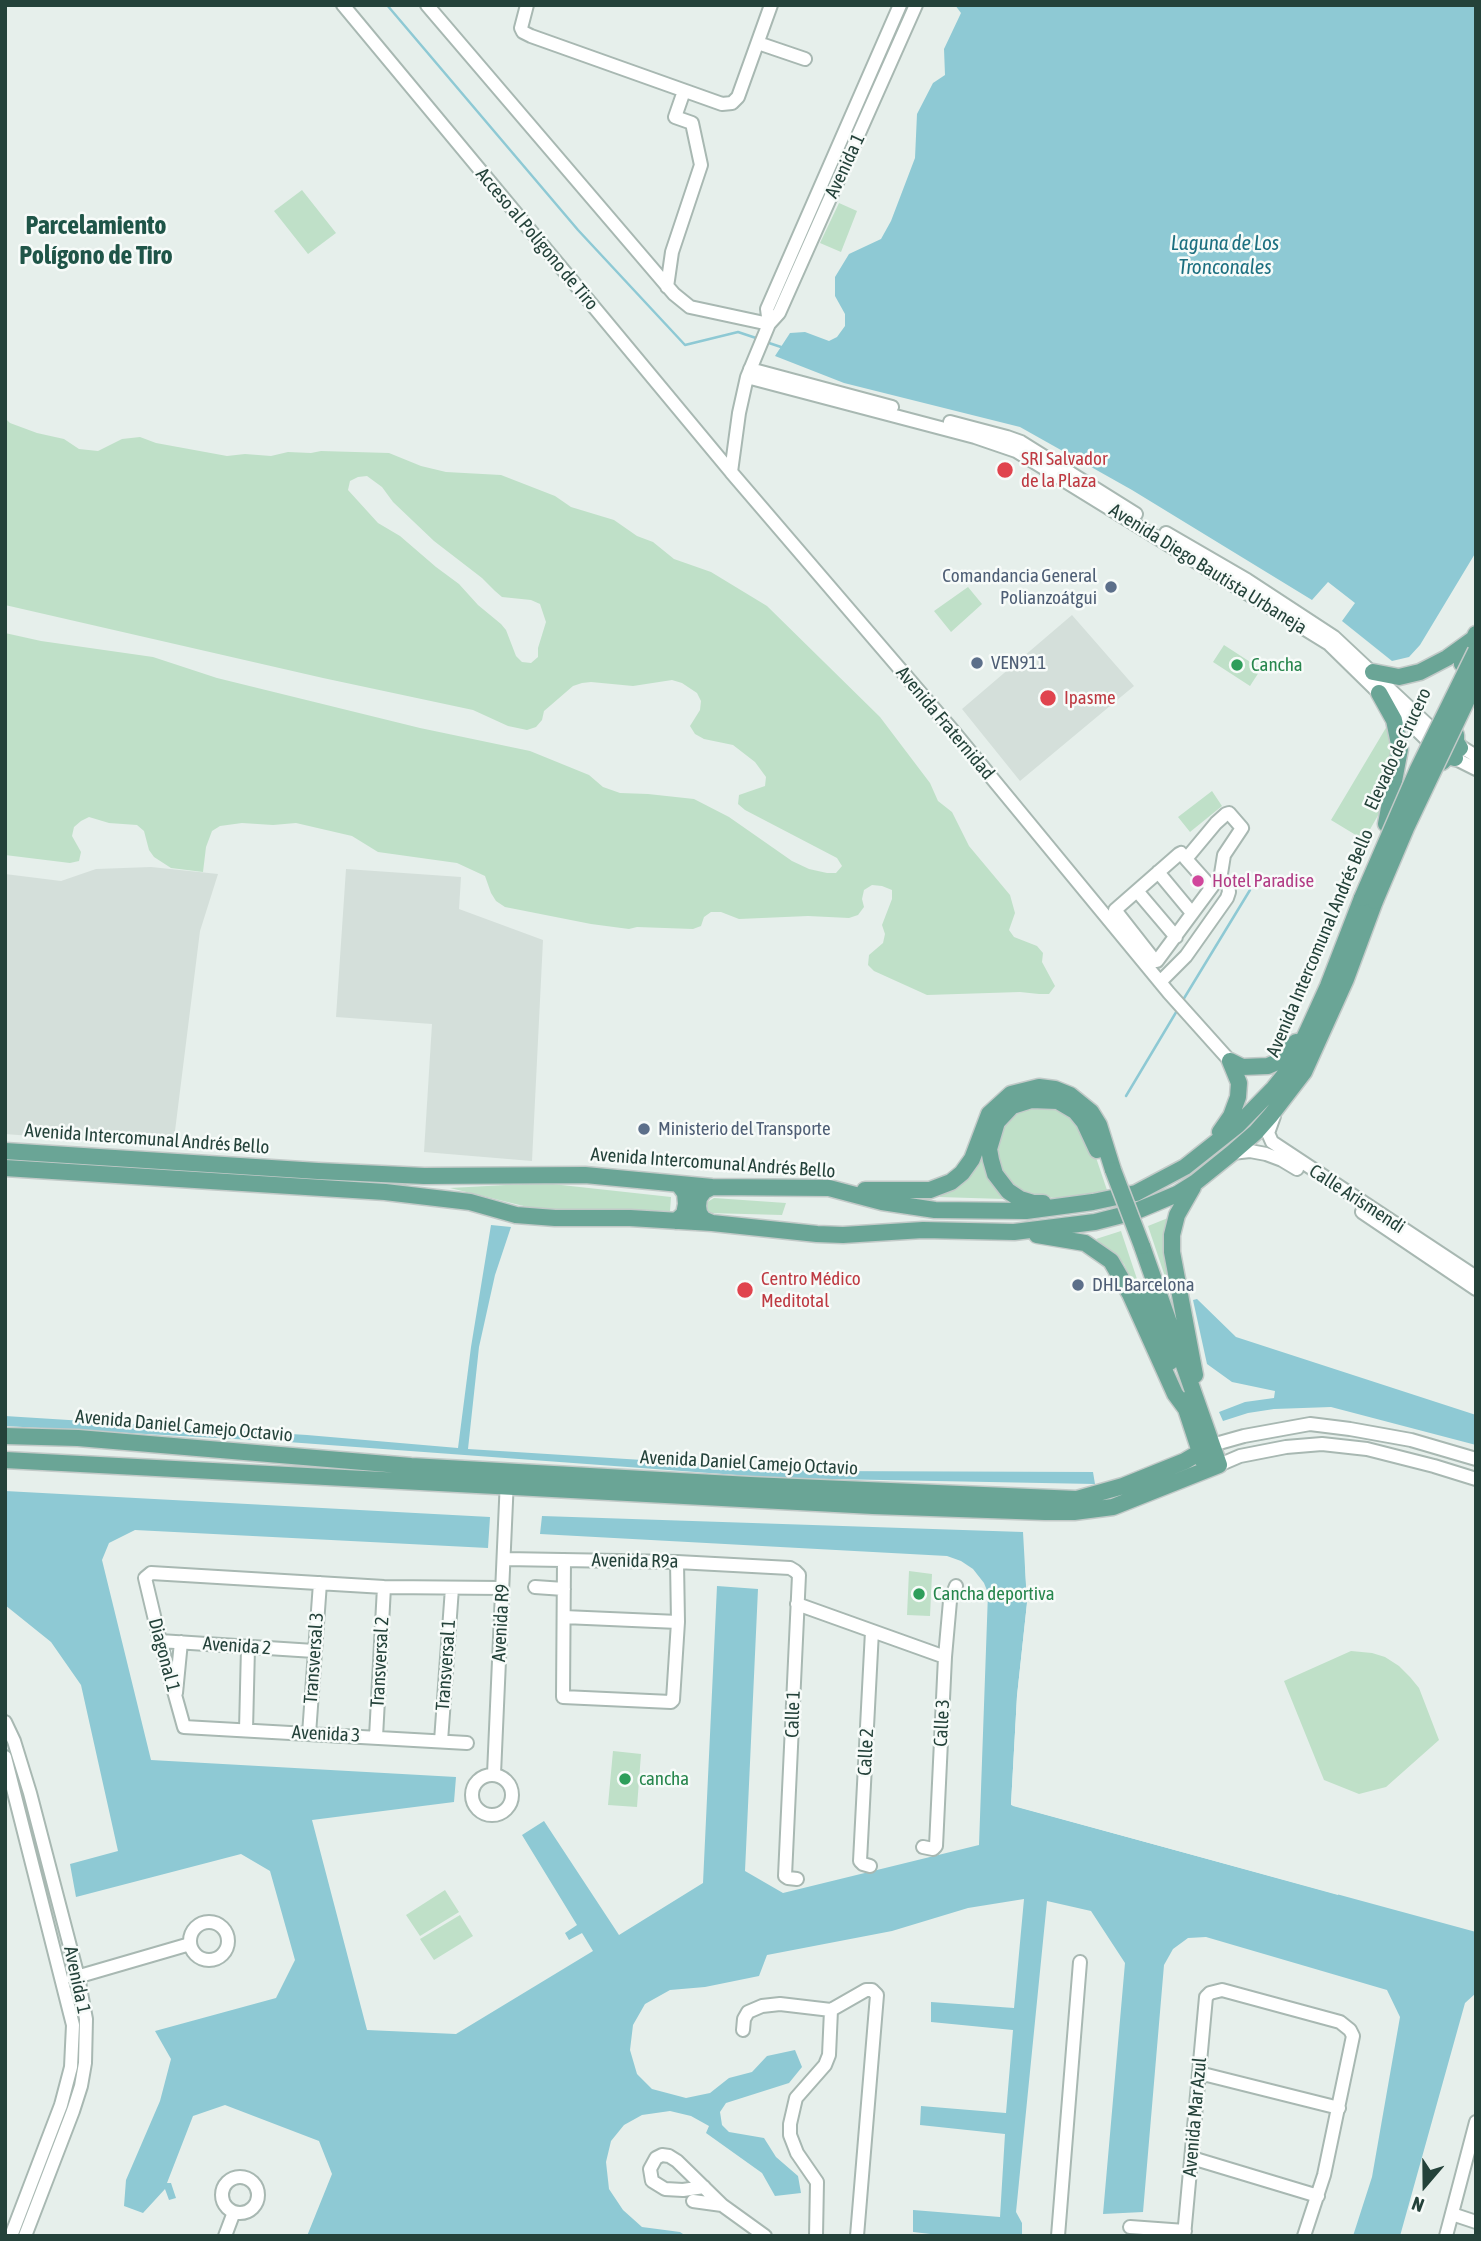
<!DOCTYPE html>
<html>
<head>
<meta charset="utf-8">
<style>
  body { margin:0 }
  #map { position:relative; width:1481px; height:2241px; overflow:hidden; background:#e6efeb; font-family:"Asap Condensed",sans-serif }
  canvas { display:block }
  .frame { position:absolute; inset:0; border:7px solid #24423a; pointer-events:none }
  .north { position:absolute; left:1390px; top:2150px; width:70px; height:70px; -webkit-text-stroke:5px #f7fbf9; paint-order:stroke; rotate:200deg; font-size:19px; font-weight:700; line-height:28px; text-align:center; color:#24423a }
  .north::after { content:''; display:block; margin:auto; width:24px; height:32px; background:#24423a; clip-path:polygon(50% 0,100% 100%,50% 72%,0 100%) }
</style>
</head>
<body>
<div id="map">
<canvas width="1481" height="2241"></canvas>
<div class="frame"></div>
<div class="north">N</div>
</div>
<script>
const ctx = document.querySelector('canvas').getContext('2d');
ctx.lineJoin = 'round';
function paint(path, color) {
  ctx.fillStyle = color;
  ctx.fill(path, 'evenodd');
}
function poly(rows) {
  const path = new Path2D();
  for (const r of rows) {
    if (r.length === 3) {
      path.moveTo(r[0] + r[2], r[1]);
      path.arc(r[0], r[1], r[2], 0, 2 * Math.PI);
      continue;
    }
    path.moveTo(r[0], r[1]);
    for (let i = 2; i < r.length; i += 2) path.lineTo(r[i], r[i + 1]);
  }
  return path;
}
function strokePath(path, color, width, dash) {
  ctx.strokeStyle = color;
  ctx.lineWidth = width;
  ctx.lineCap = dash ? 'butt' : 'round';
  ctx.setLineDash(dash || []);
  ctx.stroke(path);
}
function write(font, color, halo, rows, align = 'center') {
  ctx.font = font + ' "Asap Condensed",sans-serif';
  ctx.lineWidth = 5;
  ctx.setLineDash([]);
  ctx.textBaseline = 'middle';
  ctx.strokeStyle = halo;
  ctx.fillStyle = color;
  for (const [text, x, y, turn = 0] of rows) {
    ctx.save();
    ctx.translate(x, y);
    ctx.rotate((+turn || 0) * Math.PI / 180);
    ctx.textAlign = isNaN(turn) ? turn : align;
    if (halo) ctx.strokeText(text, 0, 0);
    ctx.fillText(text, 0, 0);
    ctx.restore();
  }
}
paint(poly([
  [1072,615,1134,686,1020,781,962,709],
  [151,867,218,874,200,931,173,1147,5,1134,5,874,61,881,96,869],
  [346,869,461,877,459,909,543,940,532,1161,424,1152,432,1024,336,1017]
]), '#d4dfda');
paint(poly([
  [302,190,336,233,308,254,274,211],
  [839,203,857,211,841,252,820,243],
  [5,418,10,423,37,433,64,439,79,449,98,451,122,439,140,437,156,443,227,456,245,454,271,456,288,452,311,453,321,451,389,453,421,466,446,472,501,475,555,496,571,507,614,520,637,536,653,542,674,559,711,572,767,606,880,717,930,783,938,801,952,812,969,846,1010,895,1015,913,1009,930,1014,937,1037,946,1043,953,1042,962,1055,986,1049,994,1039,994,1020,992,927,995,874,971,868,965,869,955,883,943,885,934,882,925,892,899,892,890,882,886,872,885,864,890,862,899,864,907,858,915,849,918,808,916,739,919,721,912,711,912,704,917,701,926,693,929,637,927,629,929,591,924,505,907,496,901,491,893,485,876,457,863,378,852,352,836,296,823,273,825,242,823,220,826,212,831,206,847,203,872,171,868,154,857,149,850,144,831,137,825,109,823,89,817,81,821,74,827,72,836,81,852,79,861,70,863,5,855,5,633,41,641,153,657,217,678,420,728,530,751,589,775,603,787,620,793,648,794,694,799,729,817,792,861,809,869,827,873,836,873,842,866,837,858,745,810,738,804,739,795,765,786,766,777,755,762,733,745,704,739,695,734,690,726,700,710,701,701,697,693,682,683,672,680,633,686,591,682,582,683,573,686,551,705,544,711,542,720,536,727,527,730,508,726,473,710,323,678,5,605],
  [367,476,382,487,393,502,434,541,482,578,495,591,502,597,531,600,540,604,546,622,538,648,538,657,531,663,522,662,516,656,506,630,501,624,478,605,459,584,436,567,400,536,378,523,348,490,350,481,358,477],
  [968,587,982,604,951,632,934,611],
  [1224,645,1261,669,1250,686,1213,662],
  [1390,721,1397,749,1389,796,1364,840,1331,820],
  [1212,791,1222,806,1190,832,1178,817],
  [1033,1103,1065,1109,1088,1134,1108,1193,1058,1198,1035,1197,1018,1188,1004,1175,999,1159,998,1142,1004,1124,1019,1108],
  [983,1153,991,1179,1004,1199,939,1197,968,1178],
  [543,1183,671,1197,670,1211,536,1209,450,1188],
  [714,1198,786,1203,782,1215,708,1213,704,1204],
  [1168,1218,1181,1324,1148,1226],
  [1121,1231,1151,1321,1124,1264,1096,1239],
  [909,1571,932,1574,930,1616,907,1615],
  [1351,1651,1372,1653,1385,1657,1399,1666,1410,1677,1419,1688,1439,1740,1386,1787,1359,1794,1324,1780,1284,1681],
  [613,1751,641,1754,637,1807,608,1805],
  [445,1890,459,1912,420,1936,406,1915],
  [460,1915,473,1936,434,1960,420,1939]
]), '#bfe0c8');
paint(poly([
  [955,5,1476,5,1476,552,1420,645,1409,657,1392,661,1342,621,1355,603,1328,582,1312,600,1132,490,1020,427,844,383,775,356,790,333,805,332,829,341,837,337,845,326,845,314,835,296,835,277,849,254,881,239,891,221,915,158,917,114,933,83,945,75,944,49,961,13],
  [491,1225,511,1227,495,1275,479,1347,468,1449,817,1471,1093,1472,1095,1484,777,1478,288,1442,5,1426,5,1416,307,1435,458,1448,471,1347],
  [1197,1299,1236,1337,1476,1415,1476,1445,1331,1407,1274,1409,1248,1413,1223,1421,1219,1412,1245,1402,1274,1398,1275,1391,1232,1382,1207,1364,1193,1300],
  [5,1491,490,1517,488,1548,135,1530,109,1543,102,1560,151,1760,456,1777,454,1802,312,1820,367,2030,456,2034,593,1951,582,1933,569,1940,565,1933,577,1925,522,1835,544,1821,619,1935,703,1883,717,1586,758,1589,745,1871,783,1893,979,1845,988,1593,984,1583,973,1569,961,1561,947,1556,540,1534,542,1516,1023,1532,1027,1603,1017,1696,1011,1804,1013,1806,1476,1932,1476,1993,1465,2003,1400,2236,1353,2236,1372,2177,1400,2017,1387,1990,1206,1937,1188,1938,1173,1949,1164,1965,1143,2212,1103,2214,1125,1963,1091,1911,1047,1901,1016,2212,1022,2223,1022,2236,948,2236,913,2232,913,2210,1000,2217,1005,2134,920,2125,921,2106,1006,2113,1013,2030,931,2022,931,2002,1014,2008,1024,1899,968,1908,892,1931,767,1955,759,1976,705,1987,670,1990,645,2004,633,2025,630,2050,637,2074,652,2089,686,2098,710,2093,729,2078,752,2072,767,2056,795,2050,802,2067,789,2083,726,2103,720,2112,722,2125,729,2132,764,2138,776,2157,798,2176,801,2193,775,2196,762,2173,706,2133,709,2126,691,2116,670,2111,642,2115,624,2125,611,2141,606,2162,609,2189,623,2210,642,2227,680,2232,686,2236,307,2236,332,2174,319,2141,225,2105,193,2116,167,2183,171,2183,176,2198,169,2200,165,2189,143,2213,124,2206,126,2180,160,2101,171,2059,155,2031,276,1998,295,1960,270,1871,241,1854,76,1897,70,1864,118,1851,81,1685,51,1642,5,1605]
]), '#8ec9d4');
paint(poly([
  [1025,1563,1029,1563,1031,1603,1021,1696,1014,1803,1339,1891,1338,1895,1011,1805,1017,1696,1027,1603]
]), '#e6efeb');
strokePath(poly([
  [387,5,578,230,685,345,738,332,759,339],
  [766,342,781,347],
  [1183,1000,1250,890],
  [1126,1096,1178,1009]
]), '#8ec9d4', 2.5);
const minor = poly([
  [343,5,731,472],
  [427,5,674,294,690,307,769,324],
  [527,5,521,28,523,32,531,36,722,104,732,103,738,97,771,5],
  [916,5,779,313,769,324,747,377,739,413,731,472,954,732,1169,993,1230,1061],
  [758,43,805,59],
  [667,287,672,252,701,165,692,123,675,117,684,91],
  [769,324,767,309,900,5],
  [750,369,892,407],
  [747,377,975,437,1016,451,1329,644,1425,738,1454,758,1476,769],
  [950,422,1007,437,1021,442,1136,514],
  [1166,533,1247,580,1334,637,1431,728,1476,756],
  [1186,859,1211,887],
  [1158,872,1192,913],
  [1137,891,1176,937],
  [1160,982,1186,956,1227,898,1229,892,1228,884,1224,881,1220,880,1214,884,1157,961,1155,961,1115,910,1179,854,1181,853,1186,859,1216,823,1226,814,1229,813,1242,828,1224,855,1220,880],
  [1274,1116,1268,1133,1272,1142,1476,1277],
  [1232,1153,1250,1151,1266,1154,1282,1160,1297,1169],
  [1362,1212,1476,1289],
  [1212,1445,1244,1436,1310,1424,1350,1429,1411,1440,1476,1459],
  [1219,1465,1240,1456,1286,1447,1322,1444,1367,1449,1434,1466,1476,1479],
  [505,1559,677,1562,790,1568,795,1571,799,1575,785,1876,788,1878,797,1879],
  [564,1560,563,1697,671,1702,673,1700,678,1622,677,1562],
  [535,1587,564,1589],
  [797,1604,945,1657],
  [564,1617,678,1622],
  [160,1641,314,1651],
  [176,1693,181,1642],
  [5,1722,14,1741,30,1793,78,1977,86,2019,85,2063,81,2086,73,2111,25,2236],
  [246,1730,248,1647],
  [309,1734,320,1583],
  [376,1737,384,1587],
  [441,1741,452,1588],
  [467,1743,184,1727,160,1641,145,1578,151,1573,384,1587,502,1588],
  [5,1757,73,2025,71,2067,61,2105,11,2236],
  [494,1774,507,1479],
  [492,1795,20],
  [923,1847,933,1849,936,1846,945,1657,950,1601,956,1586],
  [870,1866,863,1864,860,1861,872,1631],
  [209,1941,19],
  [73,1978,190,1944],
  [743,2030,744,2019,748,2012,762,2006,780,2004,831,2010,866,1990,872,1990,877,1995,857,2236],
  [1199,2073,1339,2108],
  [1192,2158,1318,2196],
  [240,2195,18],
  [704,2187,683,2190,665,2189,652,2181,650,2169,656,2158,662,2155,669,2156,677,2161,722,2205,765,2236],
  [693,2201,722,2205],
  [1452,2214,1476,2222],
  [1130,2227,1185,2231],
  [225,2236,234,2212],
  [816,2236,817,2182,797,2153,790,2135,790,2124,796,2098,825,2065,829,2055,831,2010],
  [1058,2236,1080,1962],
  [1184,2236,1206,1997,1210,1993,1222,1990,1340,2022,1350,2030,1353,2036,1324,2175,1304,2236],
  [1446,2236,1476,2122]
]);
const major = poly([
  [1462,664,1476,634],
  [1373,672,1399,677,1420,672,1447,658,1472,640],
  [1379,693,1394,720,1400,749,1386,824],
  [1456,735,1456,742,1460,748],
  [1442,762,1448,756,1455,758],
  [1230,1061,1242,1067,1268,1066,1277,1062,1296,1042],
  [1220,1132,1231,1116,1238,1097,1239,1083,1230,1061],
  [5,1151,318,1171,424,1176,585,1175,712,1187,829,1188,882,1202,935,1210,1026,1211,1093,1202,1136,1193,1185,1167,1238,1125,1274,1088,1290,1068,1308,1030,1328,986,1362,898],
  [5,1168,385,1192,470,1202,516,1215,555,1218,630,1218,712,1223,817,1234,843,1235,923,1230,1014,1232,1095,1222,1134,1212,1177,1194,1196,1182,1232,1153,1256,1132,1271,1115,1304,1072,1346,979,1375,901],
  [712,1187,704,1191,699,1198,698,1206,699,1213,703,1219,712,1223],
  [1193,1187,1177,1215,1172,1235,1172,1252,1195,1375],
  [865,1190,930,1190,951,1182,962,1173,972,1159,989,1114,1011,1094,1039,1087,1055,1089,1070,1095,1091,1112,1099,1125,1113,1170],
  [1043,1203,1033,1203,1020,1199,1008,1191,995,1174,991,1160,989,1149,997,1122,1012,1106,1031,1100,1058,1101,1075,1111,1084,1122,1097,1150],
  [676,1221,684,1214,686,1204,685,1193,679,1185],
  [1037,1235,1085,1243,1111,1261,1130,1294,1175,1394,1186,1409],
  [1146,1290,1170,1362],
  [1183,1400,1203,1461],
  [5,1436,78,1438,411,1466,750,1485,1077,1499,1123,1486,1185,1461,1212,1445],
  [5,1460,873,1506,1045,1512,1074,1512,1113,1507,1219,1465,1142,1246]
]);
strokePath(minor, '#a8b8b2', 16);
strokePath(major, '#c2cac8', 19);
strokePath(minor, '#fff', 12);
strokePath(major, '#6aa596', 16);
const majorBridge = poly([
  [1362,898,1418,769,1476,651],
  [1375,901,1406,828,1476,681],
  [1113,1170,1142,1246]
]);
strokePath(majorBridge, '#c2cac8', 19, []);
strokePath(majorBridge, '#6aa596', 16);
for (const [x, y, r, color] of [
  [1005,470,9,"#e0444e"],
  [1111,587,7,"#5c6f8a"],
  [977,663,7,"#5c6f8a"],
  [1237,665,7,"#2e9e5b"],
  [1048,698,9,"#e0444e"],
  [1198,881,7,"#d1479c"],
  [644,1129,7,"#5c6f8a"],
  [1078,1285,7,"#5c6f8a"],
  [745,1290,9,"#e0444e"],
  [919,1594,7,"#2e9e5b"],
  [625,1779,7,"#2e9e5b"]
]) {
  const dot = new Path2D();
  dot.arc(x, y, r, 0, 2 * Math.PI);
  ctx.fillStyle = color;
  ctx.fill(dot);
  strokePath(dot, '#f7fbf9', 2.5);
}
write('19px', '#24423a', '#f7fbf9', [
  ["Avenida 1",845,166,-65],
  ["Acceso al Polígono de Tiro",537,239,50],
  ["Avenida Diego Bautista Urbaneja",1208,569,32],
  ["Avenida Fraternidad",945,723,50],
  ["Elevado de Crucero",1398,749,-65],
  ["Avenida Intercomunal Andrés Bello",1320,943,-67],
  ["Avenida Intercomunal Andrés Bello",147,1139,4],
  ["Avenida Intercomunal Andrés Bello",713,1163,4],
  ["Calle Arismendi",1357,1199,33],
  ["Avenida Daniel Camejo Octavio",184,1426,5],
  ["Avenida Daniel Camejo Octavio",749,1463,3],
  ["Avenida R9a",635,1561,1],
  ["Avenida R9",501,1623,-87],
  ["Avenida 2",237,1646,4],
  ["Diagonal 1",164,1655,75],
  ["Transversal 3",314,1658,-86],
  ["Transversal 2",380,1662,-87],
  ["Transversal 1",446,1665,-86],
  ["Calle 1",793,1714,-88],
  ["Calle 3",942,1723,-87],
  ["Avenida 3",326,1734,3],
  ["Calle 2",866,1752,-87],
  ["Avenida 1",77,1980,78],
  ["Avenida Mar Azul",1195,2117,-85]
]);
write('19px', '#be3a42', '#f7fbf9', [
  ["SRI Salvador",1021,459],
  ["de la Plaza",1021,481],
  ["Ipasme",1064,698],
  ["Centro Médico",761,1279],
  ["Meditotal",761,1301]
], 'left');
write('19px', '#4e5e75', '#f7fbf9', [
  ["Comandancia General",1097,576,"right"],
  ["Polianzoátgui",1097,598,"right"],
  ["VEN911",991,663],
  ["Ministerio del Transporte",658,1129],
  ["DHL Barcelona",1092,1285]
], 'left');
write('19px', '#27864d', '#f7fbf9', [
  ["Cancha",1251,665],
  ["Cancha deportiva",933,1594],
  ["cancha",639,1779]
], 'left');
write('19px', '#b23c85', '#f7fbf9', [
  ["Hotel Paradise",1212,881]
], 'left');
write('italic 21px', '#1c6f80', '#f7fbf9', [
  ["Laguna de Los",1225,243],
  ["Tronconales",1225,267]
]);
write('bold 26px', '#1f5548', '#f7fbf9', [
  ["Parcelamiento",96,226],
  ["Polígono de Tiro",96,256]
]);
</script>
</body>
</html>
